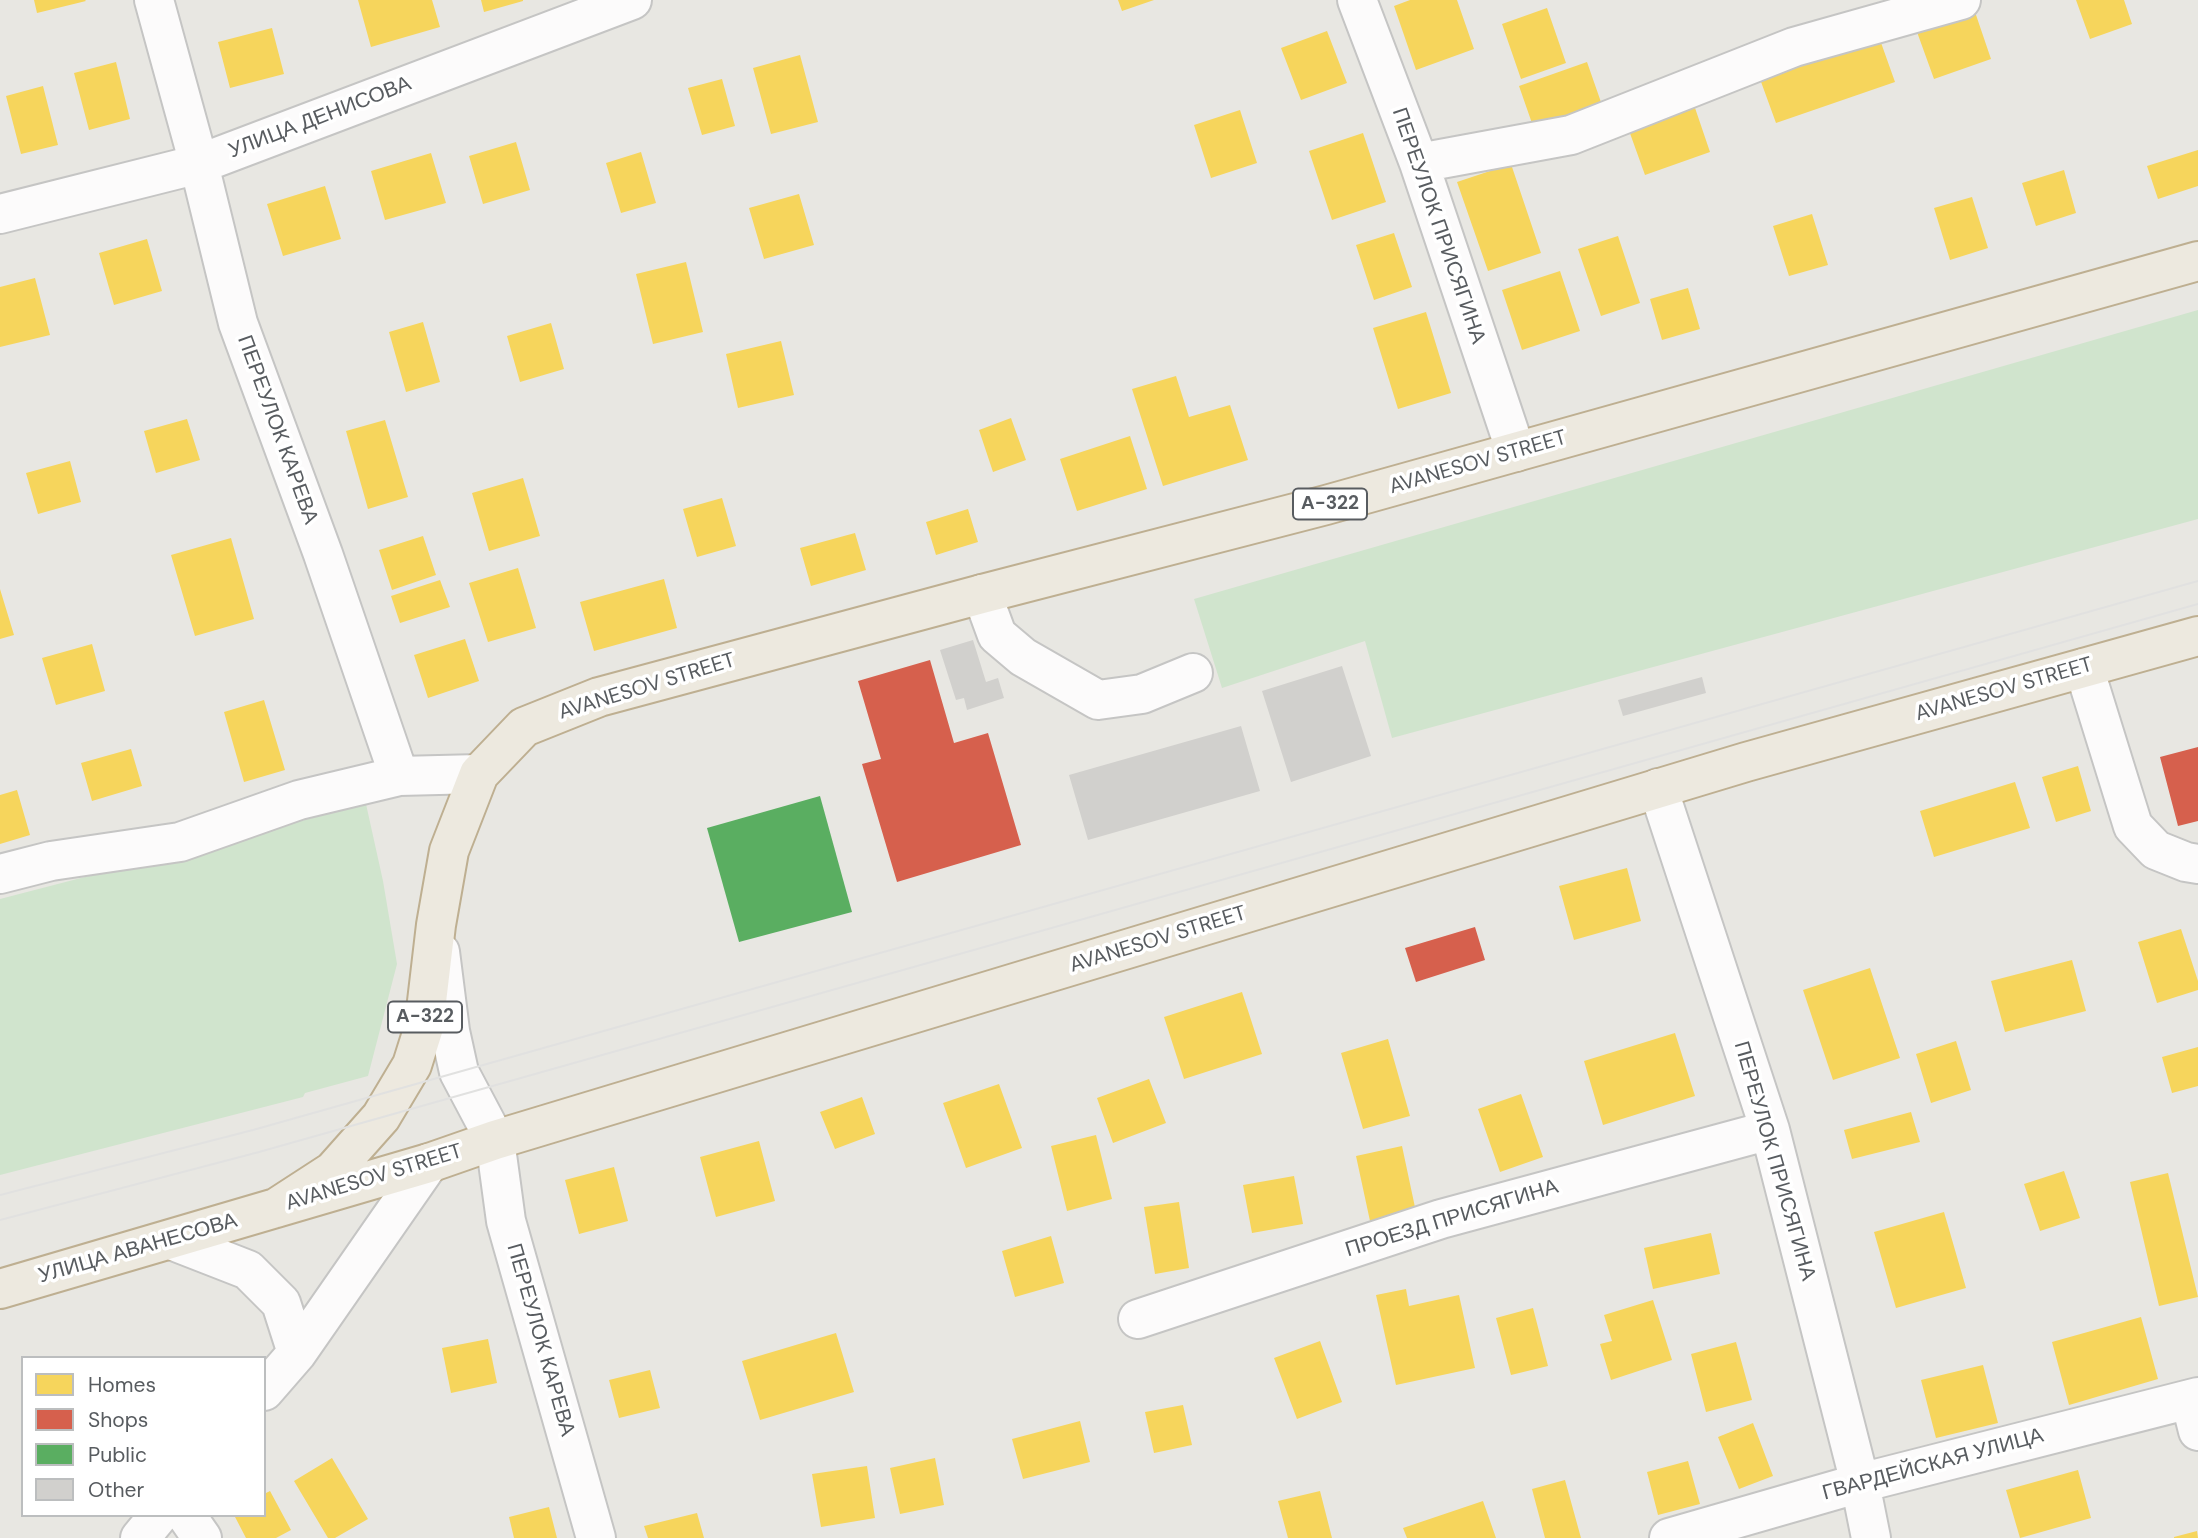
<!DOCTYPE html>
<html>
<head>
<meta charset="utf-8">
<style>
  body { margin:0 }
  #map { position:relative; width:2198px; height:1538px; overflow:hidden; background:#e8e7e2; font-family:"DM Sans",sans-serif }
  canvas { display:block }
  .legend { position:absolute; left:21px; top:1356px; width:245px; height:161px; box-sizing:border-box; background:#fff; border:2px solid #bcbebf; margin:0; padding:9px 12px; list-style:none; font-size:21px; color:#585c60 }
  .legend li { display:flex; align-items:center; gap:14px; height:35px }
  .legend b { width:35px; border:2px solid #bcbebf }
</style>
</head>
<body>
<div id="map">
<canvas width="2198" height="1538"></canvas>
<ul class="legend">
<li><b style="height:19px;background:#f6d55c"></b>Homes</li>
<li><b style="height:19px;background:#d6604d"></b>Shops</li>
<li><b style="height:19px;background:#5aae61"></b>Public</li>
<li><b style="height:19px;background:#d1d0cd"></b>Other</li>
</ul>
</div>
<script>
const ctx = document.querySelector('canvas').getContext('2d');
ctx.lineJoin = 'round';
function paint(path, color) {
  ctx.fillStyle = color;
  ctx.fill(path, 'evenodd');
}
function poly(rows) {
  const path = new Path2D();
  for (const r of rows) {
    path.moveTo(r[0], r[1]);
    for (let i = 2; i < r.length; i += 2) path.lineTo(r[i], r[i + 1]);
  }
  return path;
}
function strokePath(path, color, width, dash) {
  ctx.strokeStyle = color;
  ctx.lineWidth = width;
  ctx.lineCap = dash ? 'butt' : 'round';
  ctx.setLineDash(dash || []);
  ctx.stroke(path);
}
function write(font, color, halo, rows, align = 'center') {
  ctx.font = font + ' "DM Sans",sans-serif';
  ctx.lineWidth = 7;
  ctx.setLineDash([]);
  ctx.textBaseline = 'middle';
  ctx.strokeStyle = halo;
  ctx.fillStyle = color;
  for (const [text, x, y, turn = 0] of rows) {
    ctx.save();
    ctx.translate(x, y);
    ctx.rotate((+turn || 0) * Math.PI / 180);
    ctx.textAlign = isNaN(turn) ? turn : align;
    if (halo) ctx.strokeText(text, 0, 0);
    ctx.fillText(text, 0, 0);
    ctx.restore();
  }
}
paint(poly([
  [2198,310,2198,519,1392,738,1365,641,1222,688,1194,599],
  [366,804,383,881,397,964,368,1076,305,1093,303,1097,0,1175,0,899]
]), '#d0e4cd');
paint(poly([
  [34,0,85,0,86,1,37,13],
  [358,0,432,0,440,27,371,47],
  [481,0,523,0,523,1,484,12],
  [1118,0,1154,0,1122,11],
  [1410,0,1457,0,1474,49,1416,70,1394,6],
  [2076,0,2124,0,2132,24,2090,39],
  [1547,8,1566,63,1521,79,1502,24],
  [1975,12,1991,59,1934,79,1917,32],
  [272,28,284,74,230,88,218,42],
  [1327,31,1347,83,1301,100,1281,48],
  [1879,37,1895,82,1776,123,1760,79],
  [800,55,818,122,771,134,753,68],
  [116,62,130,119,89,130,74,73],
  [1587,62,1602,105,1534,129,1519,86],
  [722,79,735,126,702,135,688,88],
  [43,86,58,145,21,154,6,96],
  [1693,102,1710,152,1645,175,1627,125],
  [1240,110,1257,163,1211,178,1194,125],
  [1363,133,1386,202,1332,220,1309,151],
  [516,142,530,190,483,204,469,156],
  [2198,150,2198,186,2158,199,2147,166],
  [641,152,656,203,621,213,606,163],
  [431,153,446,203,385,220,371,171],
  [1511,164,1541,253,1488,271,1457,182],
  [2064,170,2076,213,2036,226,2022,183],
  [325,186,341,239,283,256,267,204],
  [799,194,814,245,764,259,749,208],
  [1972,197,1988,248,1950,260,1934,208],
  [1812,214,1828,265,1789,276,1773,226],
  [1394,233,1412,287,1374,300,1356,245],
  [1618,236,1640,303,1601,316,1578,249],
  [147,239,162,291,114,305,99,253],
  [686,262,703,332,653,344,636,274],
  [1560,271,1580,331,1522,350,1502,290],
  [35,278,50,335,0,347,0,287],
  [1688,288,1700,329,1662,340,1650,299],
  [1426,312,1451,393,1398,409,1373,328],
  [423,322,440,382,406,392,389,332],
  [551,323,564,369,520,382,507,336],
  [781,341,794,395,738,408,726,354],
  [1176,376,1189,417,1230,405,1248,460,1163,486,1132,389],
  [1011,418,1026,460,993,472,979,430],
  [187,419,200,460,156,473,144,431],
  [385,420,408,497,368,509,346,431],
  [1130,436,1147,489,1077,511,1060,459],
  [70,461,81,502,38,514,26,473],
  [523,478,540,536,489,551,472,493],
  [722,498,736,546,697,557,683,509],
  [968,509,978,542,936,555,926,522],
  [855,533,866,570,811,586,800,548],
  [423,536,436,575,392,590,379,550],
  [231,538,254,619,195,636,171,555],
  [518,568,536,628,488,642,469,583],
  [664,579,677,628,594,651,580,602],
  [440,580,450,607,400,623,391,596],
  [0,589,14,635,0,639],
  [465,639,479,681,428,698,414,655],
  [92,644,105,691,56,705,42,658],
  [264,700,285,770,244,782,224,712],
  [131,749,142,786,92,801,81,763],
  [2078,766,2091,811,2056,822,2042,777],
  [2015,782,2030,828,1934,857,1920,811],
  [17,790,30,835,0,844,0,795],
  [1627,868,1641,921,1574,940,1559,886],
  [2181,929,2198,981,2198,990,2157,1003,2138,942],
  [2072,960,2086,1011,2005,1032,1991,981],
  [1870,968,1900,1058,1833,1080,1803,990],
  [1242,992,1262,1054,1184,1079,1164,1017],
  [1675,1033,1695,1096,1603,1125,1584,1061],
  [1388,1039,1410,1116,1363,1129,1341,1053],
  [1956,1041,1971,1090,1931,1103,1916,1054],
  [2198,1047,2198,1086,2172,1093,2162,1057],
  [1149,1079,1166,1123,1113,1143,1097,1098],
  [999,1084,1022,1148,966,1168,943,1103],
  [1521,1094,1543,1157,1500,1172,1478,1109],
  [862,1097,875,1134,835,1149,820,1112],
  [1911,1112,1920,1142,1852,1159,1844,1130],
  [1096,1135,1112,1199,1067,1211,1051,1146],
  [759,1141,775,1201,716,1217,700,1157],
  [1402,1146,1416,1212,1370,1221,1356,1156],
  [614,1167,628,1221,579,1234,565,1180],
  [2064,1171,2080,1218,2040,1231,2024,1184],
  [2168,1173,2198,1297,2159,1306,2130,1182],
  [1294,1176,1303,1224,1252,1233,1243,1185],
  [1179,1202,1189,1268,1155,1274,1144,1207],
  [1944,1212,1966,1288,1896,1308,1874,1232],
  [1711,1233,1720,1274,1653,1289,1644,1248],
  [1051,1236,1064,1283,1015,1297,1002,1251],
  [1406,1289,1409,1306,1459,1295,1475,1368,1396,1385,1376,1295],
  [1653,1300,1672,1360,1611,1380,1600,1344,1612,1341,1604,1315],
  [1533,1308,1548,1366,1511,1375,1496,1318],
  [2141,1317,2158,1379,2069,1405,2052,1342],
  [836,1333,854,1392,760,1420,742,1361],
  [488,1339,497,1383,451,1393,442,1348],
  [1320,1341,1342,1402,1297,1419,1274,1358],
  [1736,1342,1752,1400,1706,1412,1691,1354],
  [1983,1365,1998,1423,1936,1438,1921,1380],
  [650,1370,660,1408,619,1418,609,1380],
  [1183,1405,1192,1445,1154,1453,1145,1412],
  [1080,1421,1090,1462,1023,1479,1012,1439],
  [1753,1423,1773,1476,1739,1489,1718,1437],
  [332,1458,368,1519,335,1538,328,1538,294,1481],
  [935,1458,944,1505,900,1514,890,1468],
  [1688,1461,1700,1504,1658,1515,1647,1472],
  [867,1466,875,1518,821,1527,812,1474],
  [2078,1470,2091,1518,2020,1538,2006,1490],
  [1565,1480,1581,1538,1545,1538,1532,1489],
  [270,1491,291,1530,276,1538,246,1538,234,1515,264,1515,264,1494],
  [1320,1491,1332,1538,1288,1538,1278,1501],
  [1483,1501,1496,1538,1407,1538,1403,1528],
  [549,1507,557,1538,514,1538,509,1517],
  [697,1513,704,1538,648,1538,644,1526],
  [2197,1531,2198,1538,2174,1538,2174,1537]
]), '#f6d55c');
paint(poly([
  [930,660,954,743,988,733,1021,845,897,882,862,764,881,759,858,681],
  [2198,747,2198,821,2178,826,2160,757],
  [1475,927,1485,960,1416,982,1405,948]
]), '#d6604d');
paint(poly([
  [820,796,852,912,739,942,707,828]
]), '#5aae61');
paint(poly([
  [973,640,986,682,998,678,1004,698,967,710,964,698,956,700,940,650],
  [1342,666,1371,756,1291,782,1262,691],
  [1702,677,1706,693,1623,716,1618,700],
  [1241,726,1260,791,1088,840,1069,775]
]), '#d1d0cd');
const minor = poly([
  [154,0,199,164,238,323,323,554,399,776],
  [1357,0,1419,163,1516,452],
  [1419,163,1571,135,1794,47,1961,0],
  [0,214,199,164,632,0],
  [982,594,997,635,1023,657,1098,700,1142,694,1193,673],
  [2084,668,2133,826,2156,850,2186,862,2198,864],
  [1658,788,1770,1130,1860,1483,1871,1538],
  [0,874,51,861,180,842,299,800,399,776,479,774],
  [440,952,450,1031,459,1072,495,1140,506,1221,596,1538],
  [171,1240,248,1270,281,1303,297,1353],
  [1138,1319,1441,1219,1770,1130],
  [264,1391,297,1353,429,1163],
  [2190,1399,2198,1431],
  [186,1515,202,1538],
  [140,1538,159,1515],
  [1669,1538,1860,1483,2198,1397]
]);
const highway = poly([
  [276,1208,333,1171,381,1117,412,1065,424,1027,436,925,449,851,479,774,524,727,599,697,982,594,1326,505,2198,261],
  [0,1289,429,1163,495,1140,1746,762,2198,636]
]);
strokePath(minor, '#c5c5c4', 42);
strokePath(highway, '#beaf91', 42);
strokePath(minor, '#fcfbfb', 38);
strokePath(highway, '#ede9df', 38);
strokePath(poly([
  [0,1195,253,1130,2198,581],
  [0,1220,259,1152,2198,604]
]), '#e1e1e0', 2);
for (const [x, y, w] of [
  [1330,504,74],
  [425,1017,74]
]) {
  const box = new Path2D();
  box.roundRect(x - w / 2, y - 15.5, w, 31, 5);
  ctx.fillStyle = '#fff';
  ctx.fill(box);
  strokePath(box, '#585c60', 2);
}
write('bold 19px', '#585c60', null, [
  ["А-322",1330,504],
  ["А-322",425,1017]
]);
write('21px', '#585c60', '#fff', [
  ["УЛИЦА ДЕНИСОВА",320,118,-21],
  ["ПЕРЕУЛОК ПРИСЯГИНА",1438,226,71],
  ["ПЕРЕУЛОК КАРЕВА",277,430,70],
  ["AVANESOV STREET",1478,463,-16],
  ["AVANESOV STREET",647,687,-17],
  ["AVANESOV STREET",2004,690,-16],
  ["AVANESOV STREET",1158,940,-17],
  ["ПЕРЕУЛОК ПРИСЯГИНА",1774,1161,74],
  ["AVANESOV STREET",374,1178,-17],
  ["ПРОЕЗД ПРИСЯГИНА",1452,1219,-17],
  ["УЛИЦА АВАНЕСОВА",138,1249,-16],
  ["ПЕРЕУЛОК КАРЕВА",540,1340,74],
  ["ГВАРДЕЙСКАЯ УЛИЦА",1933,1465,-15]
]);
</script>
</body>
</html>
